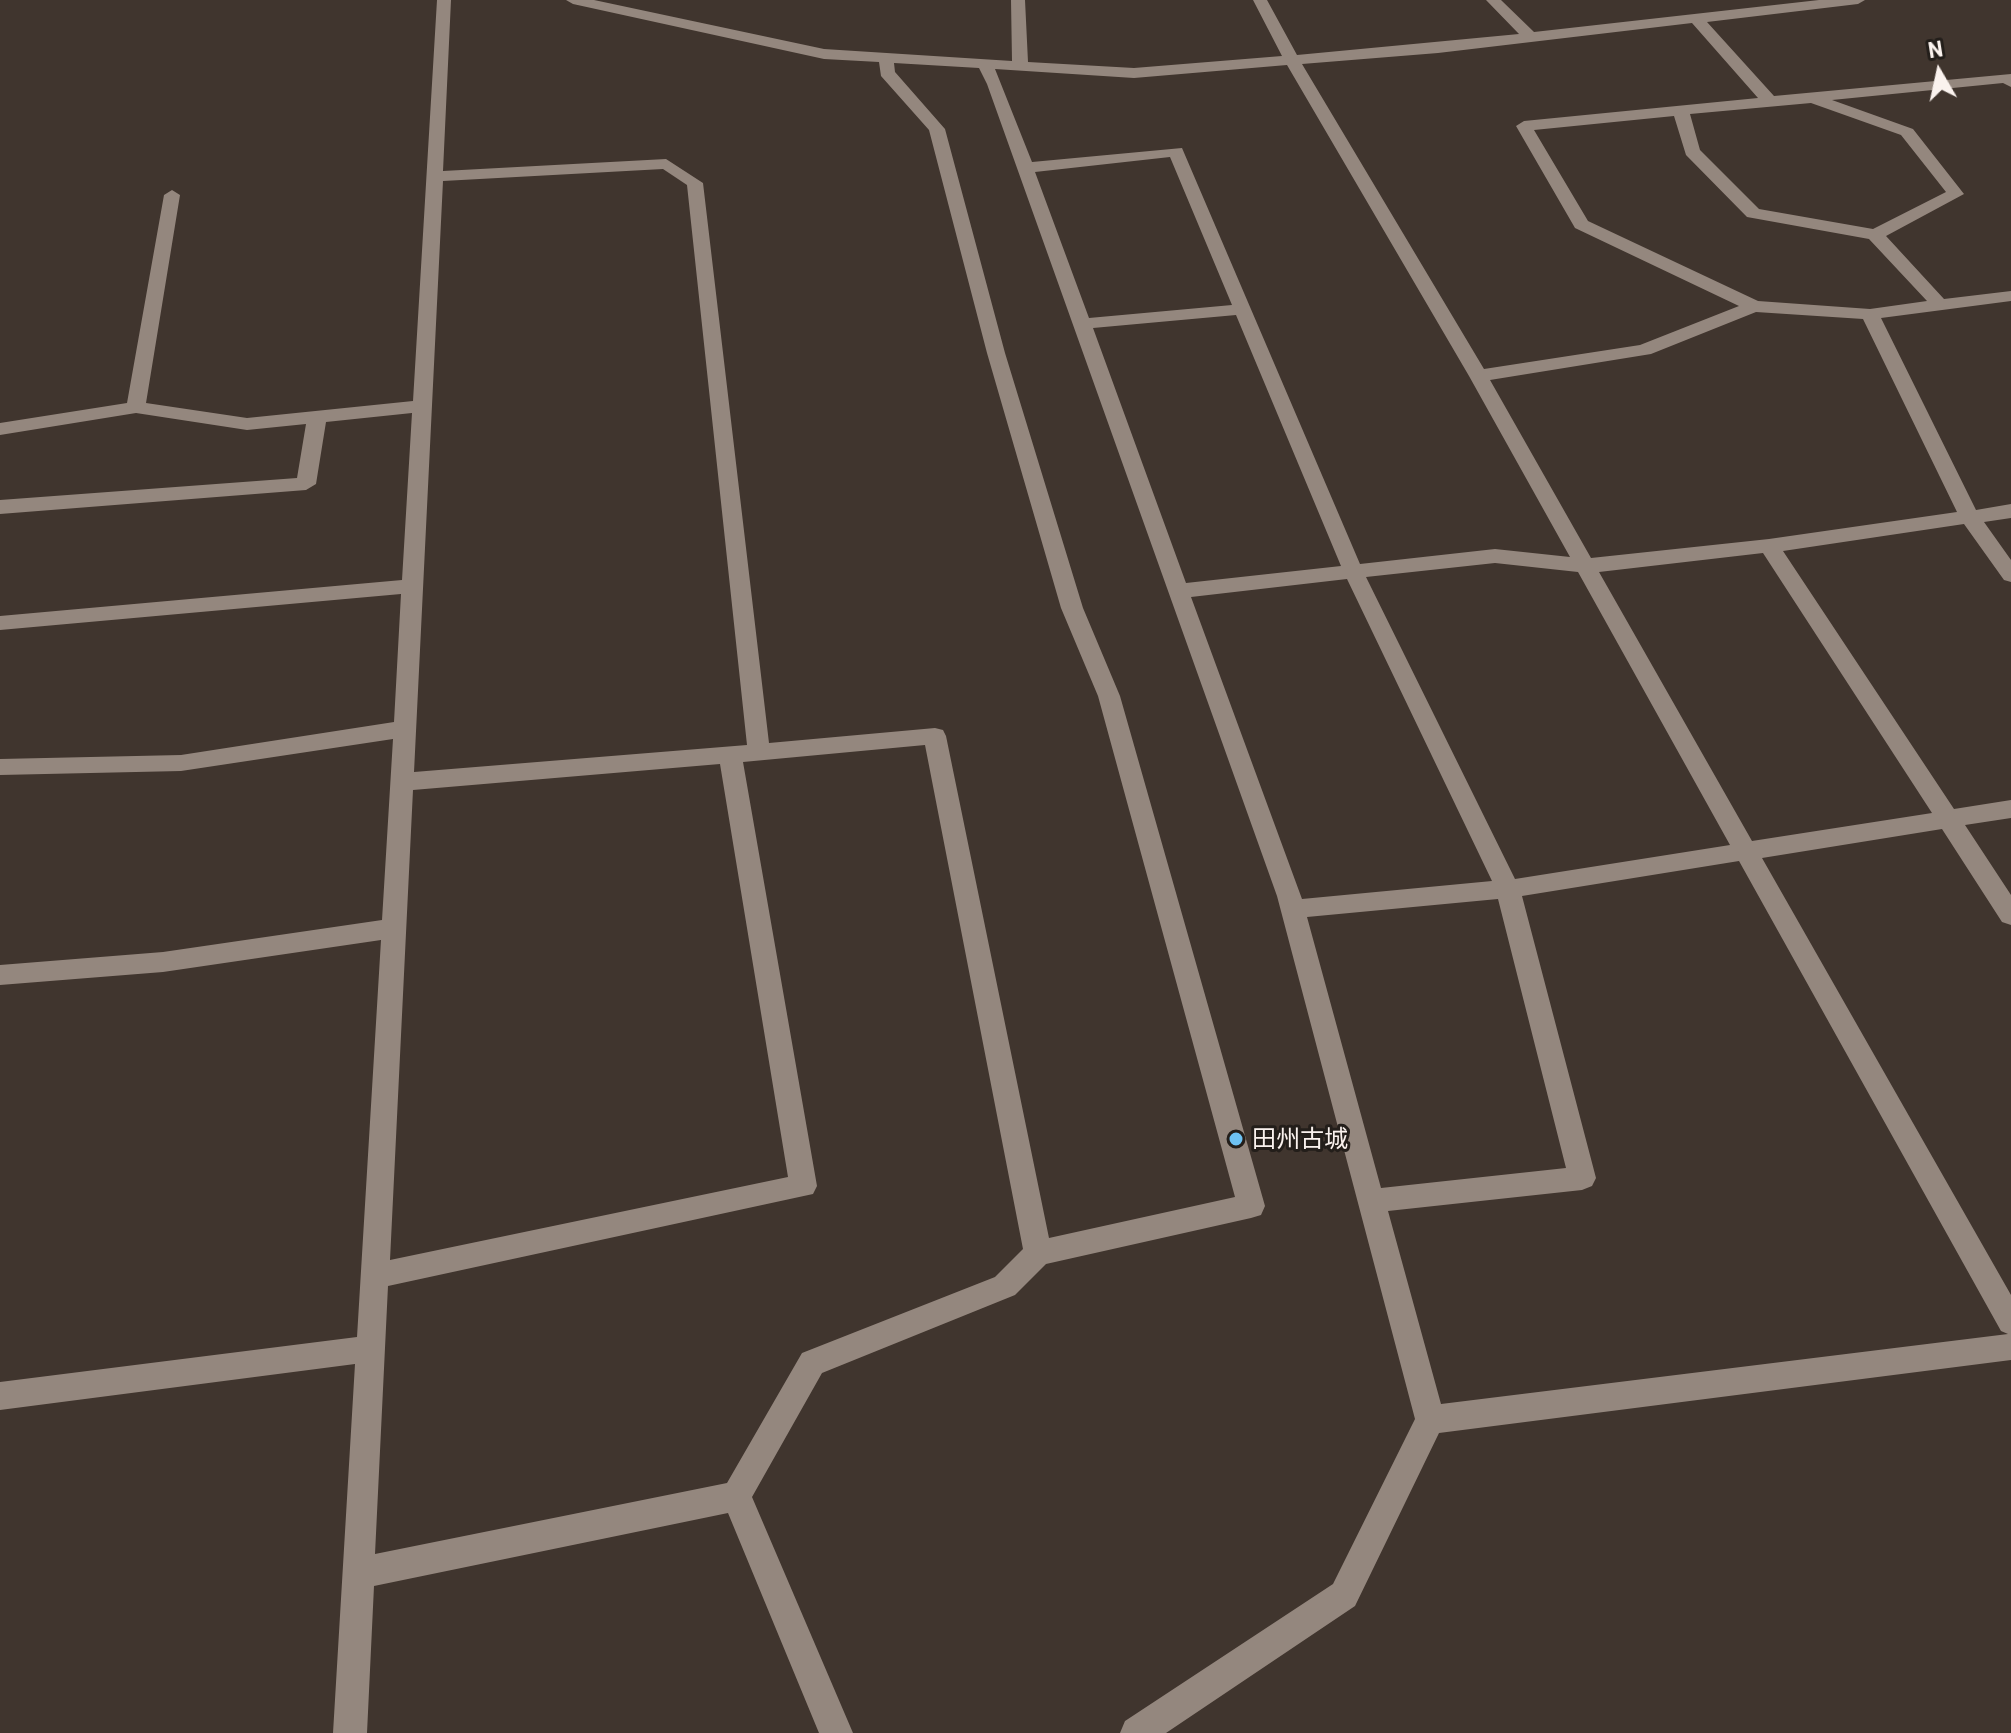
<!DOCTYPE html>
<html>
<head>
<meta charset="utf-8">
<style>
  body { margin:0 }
  #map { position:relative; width:2011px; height:1733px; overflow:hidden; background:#40352e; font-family:Barlow,sans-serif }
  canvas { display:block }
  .north { position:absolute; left:1899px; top:32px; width:80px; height:80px; -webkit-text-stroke:6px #231e1a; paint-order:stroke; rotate:351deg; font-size:22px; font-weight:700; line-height:32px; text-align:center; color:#faf2ee }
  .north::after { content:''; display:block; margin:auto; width:28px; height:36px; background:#faf2ee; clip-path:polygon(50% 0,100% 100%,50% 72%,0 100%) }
</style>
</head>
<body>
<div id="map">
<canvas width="2011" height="1733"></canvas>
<div class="north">N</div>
</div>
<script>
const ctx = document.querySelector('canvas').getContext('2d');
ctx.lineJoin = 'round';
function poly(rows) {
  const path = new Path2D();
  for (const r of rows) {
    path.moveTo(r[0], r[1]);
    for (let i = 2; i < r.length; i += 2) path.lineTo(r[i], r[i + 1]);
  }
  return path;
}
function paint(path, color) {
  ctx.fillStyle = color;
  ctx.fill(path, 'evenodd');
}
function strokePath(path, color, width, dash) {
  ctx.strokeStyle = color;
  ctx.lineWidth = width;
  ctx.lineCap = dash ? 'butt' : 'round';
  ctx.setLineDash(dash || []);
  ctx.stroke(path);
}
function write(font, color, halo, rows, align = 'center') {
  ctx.font = font + ' Barlow,"Noto Sans SC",sans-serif';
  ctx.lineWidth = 6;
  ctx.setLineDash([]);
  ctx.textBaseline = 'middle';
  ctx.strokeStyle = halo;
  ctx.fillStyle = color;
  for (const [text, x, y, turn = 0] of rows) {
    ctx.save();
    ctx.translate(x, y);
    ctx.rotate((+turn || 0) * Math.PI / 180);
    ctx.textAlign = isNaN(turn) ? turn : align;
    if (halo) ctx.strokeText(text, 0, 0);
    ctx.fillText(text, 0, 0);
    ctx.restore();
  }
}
paint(poly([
  [437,0,451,0,443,171,666,159,703,183,769,743,935,728,943,730,946,736,1049,1238,1235,1197,1098,696,1061,608,987,353,929,130,881,76,879,62,824,59,573,4,566,0,594,0,824,49,1012,61,1011,0,1025,0,1028,62,1134,68,1282,56,1253,0,1267,0,1297,55,1519,34,1486,0,1501,0,1534,32,1819,0,1865,0,1858,4,1707,22,1774,96,2011,74,2011,87,2003,83,1832,100,1913,129,1964,194,1886,236,1944,299,2011,291,2011,301,1881,318,1976,510,2011,504,2011,518,1984,522,2011,560,2011,582,2004,580,1964,524,1783,551,1954,809,2011,800,2011,818,1965,825,2011,895,2011,925,2002,922,1942,829,1762,858,2011,1295,2011,1360,1439,1433,1355,1606,1166,1733,1120,1733,1125,1721,1333,1584,1415,1419,1277,896,987,84,979,68,894,63,895,72,945,129,1005,353,1083,608,1120,696,1265,1206,1261,1215,1251,1218,1046,1264,1015,1295,822,1373,752,1497,853,1733,819,1733,728,1513,374,1586,367,1733,333,1733,355,1364,0,1410,0,1382,357,1337,381,940,163,972,0,985,0,965,163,952,382,920,393,739,181,771,0,775,0,759,181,755,394,722,401,594,0,630,0,616,402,580,412,413,326,422,316,484,306,490,0,514,0,500,297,478,306,424,247,430,136,413,0,435,0,423,127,403,164,195,172,190,180,195,146,403,247,418,413,401,437,0],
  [1692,23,1758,98,1524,121,1516,126,1575,228,1739,306,1640,345,1484,369,1302,64,1438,53,1692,23],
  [1287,65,1469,376,1570,557,1495,549,1360,564,1182,148,1032,162,995,69,1134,78,1287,65],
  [1811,103,1901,135,1946,192,1873,229,1759,209,1700,150,1690,114,1811,103],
  [1674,116,1686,155,1747,217,1869,239,1927,301,1870,309,1758,301,1588,221,1534,130,1674,116],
  [1170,157,1232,305,1089,318,1035,172,1170,157],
  [663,169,687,185,747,745,414,772,443,181,663,169],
  [1756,312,1863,319,1957,512,1769,539,1591,558,1490,380,1651,354,1756,312],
  [1236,315,1341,566,1186,583,1093,328,1236,315],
  [1763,553,1932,813,1752,841,1599,572,1763,553],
  [1495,563,1578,572,1730,845,1515,879,1366,577,1495,563],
  [1347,579,1492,881,1302,899,1191,597,1347,579],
  [925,745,1023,1249,995,1277,802,1353,727,1483,375,1554,388,1286,813,1194,817,1186,743,762,925,745],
  [720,764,788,1177,390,1260,413,790,720,764],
  [1739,861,2001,1331,2008,1334,1441,1404,1388,1211,1582,1190,1592,1186,1596,1178,1522,896,1739,861],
  [1498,899,1566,1168,1381,1188,1307,917,1498,899]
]), '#94877e');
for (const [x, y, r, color] of [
  [1236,1139,8,"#6ec2f3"]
]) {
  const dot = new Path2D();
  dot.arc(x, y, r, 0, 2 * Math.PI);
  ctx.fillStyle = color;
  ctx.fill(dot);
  strokePath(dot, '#231e1a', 3);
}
write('24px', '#faf2ee', '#231e1a', [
  ["田州古城",1252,1139]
], 'left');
</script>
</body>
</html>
